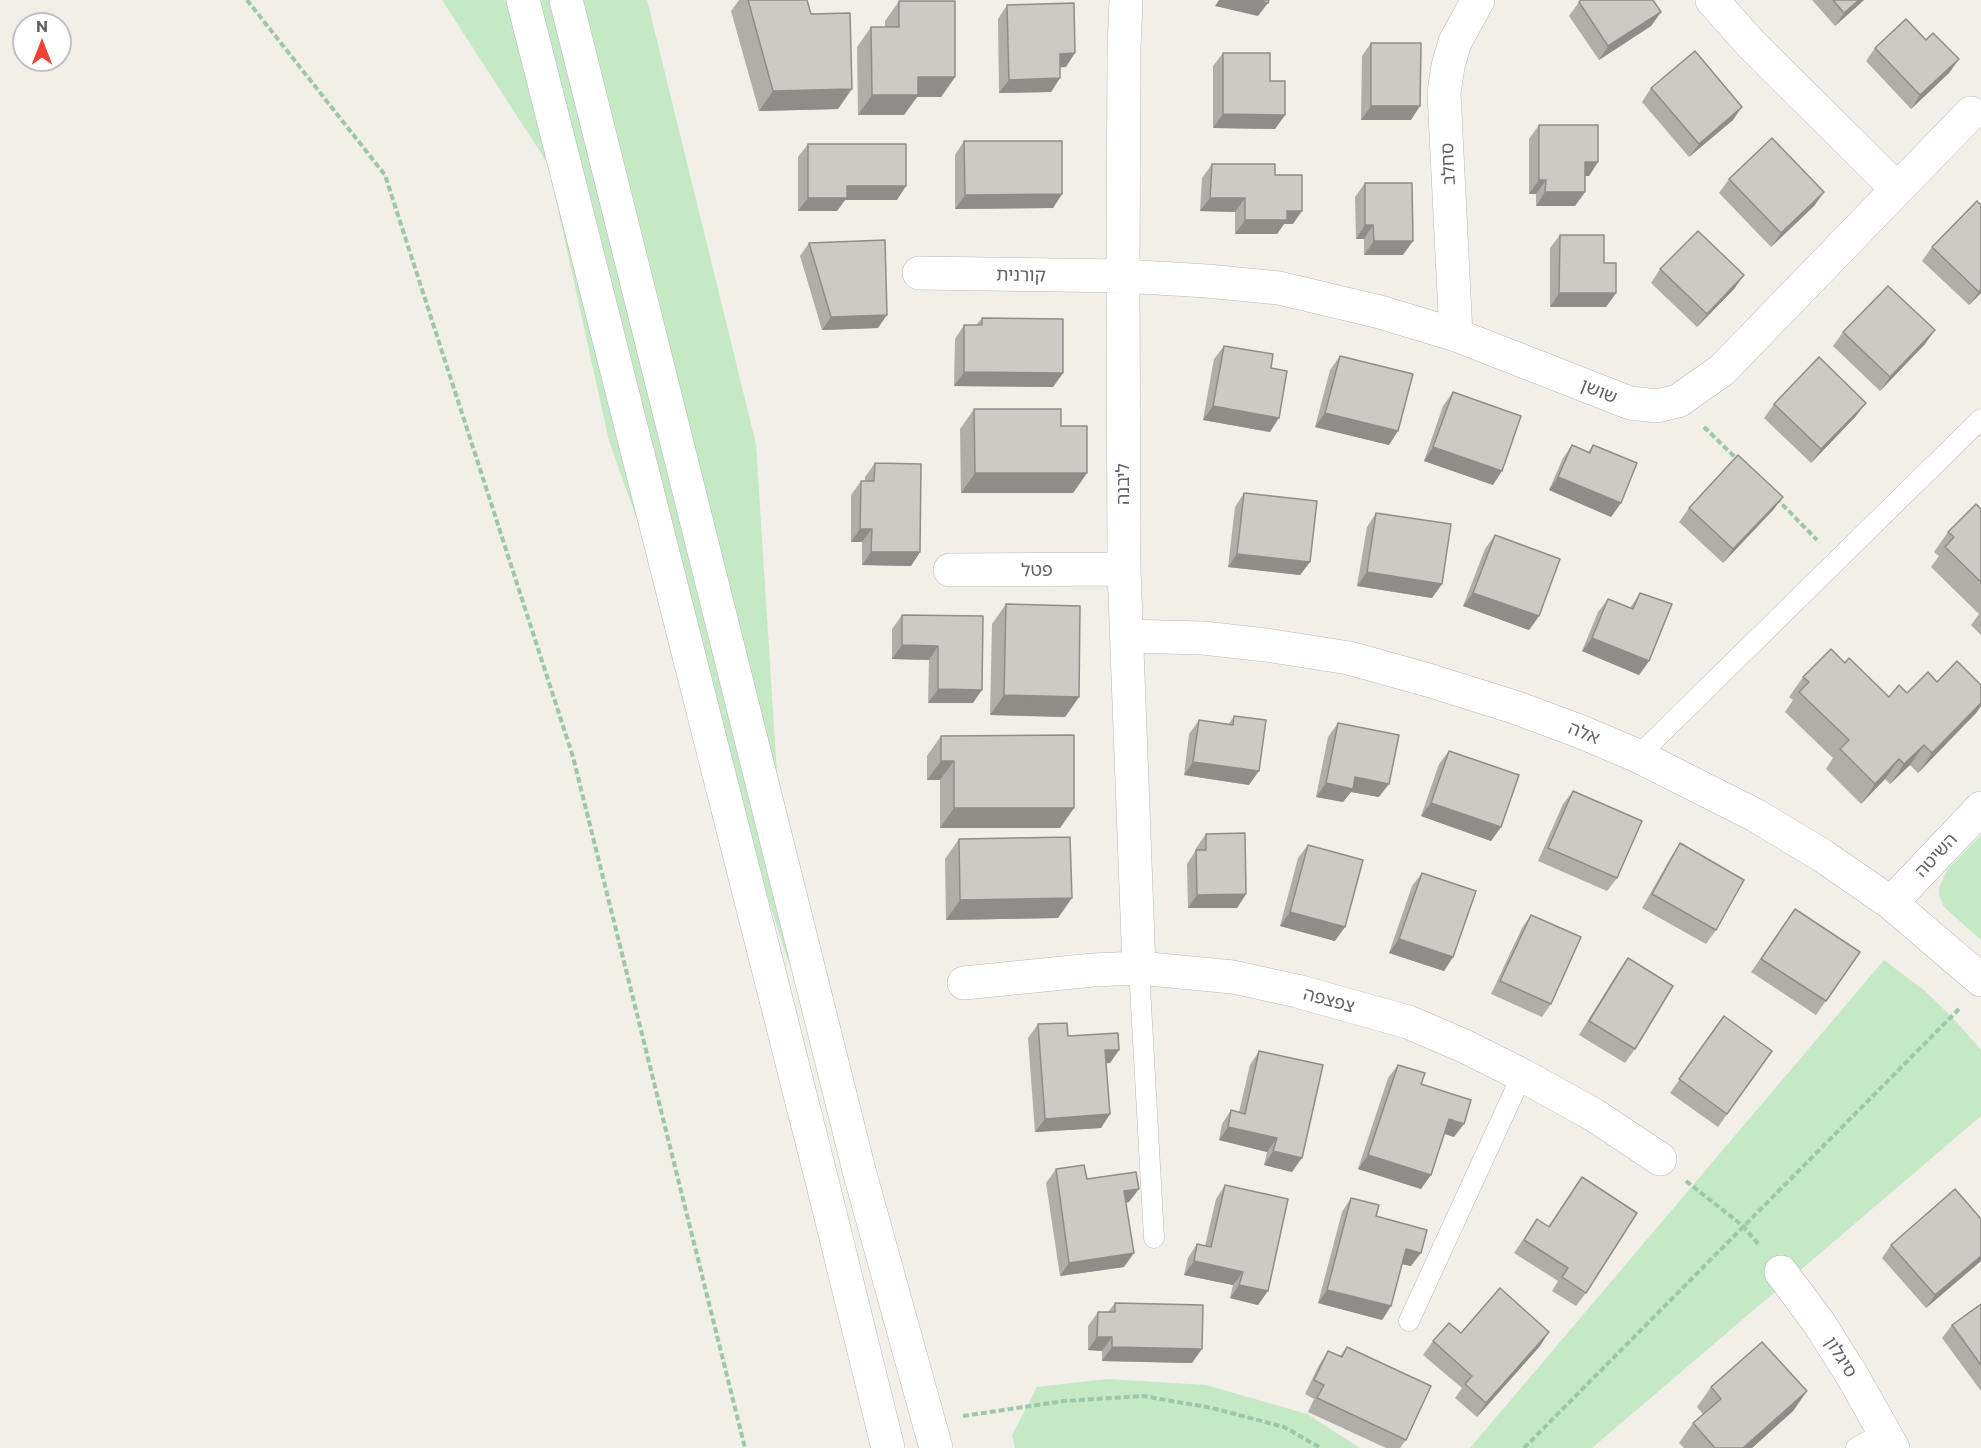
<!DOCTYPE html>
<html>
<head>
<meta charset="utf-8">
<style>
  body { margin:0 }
  #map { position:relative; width:1981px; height:1448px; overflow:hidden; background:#f1efe8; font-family:Commissioner,sans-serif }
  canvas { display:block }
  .north { position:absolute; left:12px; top:12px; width:60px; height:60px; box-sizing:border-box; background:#fff; border:2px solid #bfc1c3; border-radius:50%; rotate:0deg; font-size:16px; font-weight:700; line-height:24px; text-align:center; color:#5f6368 }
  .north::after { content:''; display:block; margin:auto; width:21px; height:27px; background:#ea4335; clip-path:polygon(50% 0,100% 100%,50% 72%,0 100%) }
</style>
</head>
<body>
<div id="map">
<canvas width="1981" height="1448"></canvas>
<div class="north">N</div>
</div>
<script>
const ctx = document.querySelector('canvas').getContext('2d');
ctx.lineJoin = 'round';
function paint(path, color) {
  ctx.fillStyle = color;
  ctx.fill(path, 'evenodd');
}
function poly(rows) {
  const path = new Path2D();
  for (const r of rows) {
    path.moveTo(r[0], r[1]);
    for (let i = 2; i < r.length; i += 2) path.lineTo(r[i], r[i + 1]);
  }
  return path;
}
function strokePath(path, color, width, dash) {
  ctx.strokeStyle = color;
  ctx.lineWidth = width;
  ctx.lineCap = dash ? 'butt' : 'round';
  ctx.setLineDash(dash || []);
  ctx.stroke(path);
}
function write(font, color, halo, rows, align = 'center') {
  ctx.font = font + ' Commissioner,"Noto Sans Hebrew",sans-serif';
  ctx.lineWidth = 4.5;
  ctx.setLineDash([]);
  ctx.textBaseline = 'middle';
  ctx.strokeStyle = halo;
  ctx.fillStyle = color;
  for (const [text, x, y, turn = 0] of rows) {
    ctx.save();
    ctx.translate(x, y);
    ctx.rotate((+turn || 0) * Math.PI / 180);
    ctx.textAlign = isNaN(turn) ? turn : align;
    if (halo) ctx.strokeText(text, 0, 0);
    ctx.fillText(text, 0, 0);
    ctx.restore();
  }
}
paint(poly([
  [442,0,647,0,756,444,789,964,733,789,609,441,548,164],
  [1981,835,1981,940,1944,907,1939,895,1939,888,1947,870],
  [1884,960,1925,991,1953,1018,1981,1050,1981,1116,1592,1448,1470,1448],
  [1107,1379,1206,1385,1307,1414,1360,1448,1015,1448,1012,1435,1037,1387]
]), '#c5e8c5');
const service = poly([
  [1638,756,1981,419],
  [1139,968,1154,1238],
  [1409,1321,1522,1075],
  [1856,1448,1884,1432]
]);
const minor = poly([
  [1126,0,1124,47,1123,276,1124,569,1139,968],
  [1712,0,1751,44,1897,189],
  [919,273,1123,276,1207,281,1279,288,1380,312,1456,335,1630,403,1657,406,1678,401,1722,370,1971,113],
  [1456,335,1444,93,1448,66,1455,42,1478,0],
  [950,570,1124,569],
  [1126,636,1203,638,1266,645,1349,658,1428,680,1514,707,1579,731,1638,756,1755,815,1823,856,1891,903,1981,980],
  [1891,903,1981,808],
  [964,983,1093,970,1139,968,1233,977,1297,991,1408,1022,1464,1046,1522,1075,1594,1115,1660,1159],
  [1781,1272,1819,1323,1853,1377,1893,1448]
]);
const secondary = poly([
  [523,0,823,1185,888,1448],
  [566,0,860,1174,936,1448]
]);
strokePath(service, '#b5b8bc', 21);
strokePath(minor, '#b5b8bc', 34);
strokePath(secondary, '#b6babf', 34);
strokePath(poly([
  [247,0,385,175,573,757,745,1448],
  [1704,427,1739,461],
  [1776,498,1817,540],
  [1686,1181,1743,1226,1759,1245],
  [963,1416,1064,1401,1143,1396,1212,1408,1284,1427,1321,1448],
  [1524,1448,1960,1008]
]), '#9cc7a9', 4, [6, 3]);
strokePath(service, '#fff', 20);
strokePath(minor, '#fff', 33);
strokePath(secondary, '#fff', 33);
paint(poly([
  [739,0,807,0,838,109,759,111,731,11],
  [1812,0,1864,0,1835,26],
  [899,1,955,77,941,97,917,97,904,115,858,115,857,47,871,27,885,27,885,21],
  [1579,2,1661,12,1651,26,1599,60,1569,16],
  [1007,5,1066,67,1060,67,1060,78,1051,92,999,93,998,19],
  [1926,40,1959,59,1949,73,1911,109,1866,61,1875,48],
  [1371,43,1411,120,1361,120,1362,56],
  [1223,53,1270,81,1285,115,1275,129,1213,128,1213,66],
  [1651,88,1733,120,1689,157,1642,102],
  [1539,125,1598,162,1589,176,1585,176,1585,192,1575,206,1536,206,1536,194,1529,194,1529,139],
  [964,141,1062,194,1053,208,955,209,955,155],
  [808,144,897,200,845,200,837,211,798,211,798,157],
  [1212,164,1275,175,1293,224,1284,224,1277,234,1235,234,1235,212,1200,211,1202,178],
  [1729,179,1824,192,1814,206,1771,247,1719,193],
  [1365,183,1403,255,1364,255,1364,239,1356,239,1355,197],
  [1981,205,1981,293,1969,305,1922,261,1932,247],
  [1560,235,1604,263,1616,293,1606,307,1550,307,1550,248],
  [809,243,878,328,822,330,800,256],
  [1660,269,1744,275,1734,289,1697,327,1651,283],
  [982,318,1063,373,1053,387,954,386,955,339,964,325,976,325],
  [1843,332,1925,344,1880,391,1833,346],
  [1224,346,1271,368,1270,432,1203,420,1214,359],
  [1340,356,1389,445,1315,427,1330,370],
  [1453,392,1493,485,1424,461,1443,406],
  [1774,404,1856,416,1811,463,1764,418],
  [974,409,1061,426,1087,473,1073,493,961,493,960,429],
  [1572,445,1588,452,1593,445,1621,503,1611,517,1549,490,1563,458],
  [875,463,920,552,911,566,862,565,862,542,851,542,851,495,861,481,865,481,865,477],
  [1244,493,1310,562,1300,575,1228,567,1235,507],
  [1783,497,1773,510,1723,563,1679,522,1689,508],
  [1981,509,1981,635,1971,625,1979,614,1931,567,1939,556,1934,552,1948,532],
  [1376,513,1442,584,1432,598,1357,586,1367,527],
  [1495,535,1539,616,1529,630,1463,606,1485,549],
  [1640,593,1649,661,1639,675,1582,651,1598,612,1608,599,1630,608],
  [1006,604,1079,697,1065,717,990,715,992,624],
  [902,615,983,616,973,703,928,703,929,660,892,659,892,629],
  [1845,663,1889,697,1907,693,1937,682,1981,685,1981,706,1976,713,1918,773,1910,765,1890,784,1885,779,1861,804,1826,769,1833,758,1785,712,1793,700,1789,697,1803,677],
  [1234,716,1249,785,1184,775,1189,734,1199,720,1228,725],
  [1338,723,1379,797,1351,792,1343,802,1316,797,1328,737],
  [941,736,1074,808,1060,828,940,828,940,780,927,780,927,756],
  [1449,751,1501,827,1491,841,1421,816,1439,764],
  [1573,791,1617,878,1607,891,1538,861,1563,804],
  [1206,834,1246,894,1237,908,1188,908,1187,864,1196,850,1196,848],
  [959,839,1058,918,946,920,945,859],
  [1680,843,1716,930,1706,944,1642,908,1671,857],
  [1308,845,1335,941,1280,926,1298,858],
  [1422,873,1453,957,1444,971,1389,953,1412,886],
  [1795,909,1860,952,1816,1015,1751,972],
  [1531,915,1551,1004,1542,1017,1491,994,1522,928],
  [1628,958,1635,1049,1625,1063,1579,1035,1618,972],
  [1724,1016,1772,1051,1718,1127,1670,1093],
  [1038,1024,1068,1036,1119,1050,1110,1063,1106,1063,1110,1114,1101,1128,1035,1132,1028,1038],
  [1259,1051,1292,1172,1264,1165,1267,1152,1219,1140,1222,1124,1231,1110,1239,1112,1250,1065],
  [1398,1065,1421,1084,1454,1137,1444,1134,1421,1189,1358,1169,1388,1078],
  [1056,1169,1087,1179,1129,1202,1126,1203,1124,1267,1060,1276,1046,1183],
  [1582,1177,1586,1293,1576,1306,1552,1291,1558,1281,1514,1253,1537,1219,1549,1227],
  [1225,1185,1258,1305,1230,1298,1233,1285,1184,1275,1188,1258,1197,1244,1205,1246,1216,1199],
  [1351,1198,1376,1216,1411,1266,1402,1264,1391,1306,1382,1320,1318,1303,1342,1212],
  [1891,1245,1981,1261,1926,1308,1882,1258],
  [1115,1303,1192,1363,1102,1361,1102,1351,1088,1350,1088,1326,1098,1312,1108,1312],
  [1981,1304,1981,1391,1942,1338,1952,1325],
  [1461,1333,1540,1346,1477,1417,1455,1398,1462,1388,1423,1355,1433,1341],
  [1347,1347,1406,1440,1400,1448,1386,1448,1308,1412,1314,1399,1305,1394,1319,1365,1328,1351,1340,1356],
  [1711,1387,1807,1391,1793,1411,1752,1448,1684,1448,1679,1443,1693,1423,1703,1414,1697,1407]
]), '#afaea9');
paint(poly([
  [1219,0,1257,0,1268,3,1258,16,1215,6],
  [1859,0,1864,0,1835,26,1844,13],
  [1661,12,1651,26,1599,60,1608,46],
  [1075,53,1066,67,1050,68,1060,54],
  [1959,59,1949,73,1911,109,1920,95],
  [918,77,955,77,941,97,917,97,904,115,858,115,872,95],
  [1060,78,1051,92,999,93,1009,80],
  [852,89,838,109,759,111,773,91],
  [1371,106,1420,106,1411,120,1361,120],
  [1742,107,1733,120,1689,157,1699,144],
  [1223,114,1285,115,1275,129,1213,128],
  [1585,162,1598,162,1589,176,1575,176],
  [1539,180,1546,180,1536,194,1529,194],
  [847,186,906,186,897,200,845,200,837,211,798,211,808,198],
  [1545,192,1585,192,1575,206,1536,206],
  [1824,192,1814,206,1771,247,1781,233],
  [1062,194,1053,208,955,209,965,195],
  [1210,198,1245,198,1235,212,1200,211],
  [1287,211,1302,211,1293,224,1284,224,1277,234,1235,234,1245,220],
  [1365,225,1373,225,1364,239,1356,239],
  [1374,241,1413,241,1403,255,1364,255],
  [1744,275,1734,289,1697,327,1707,314],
  [1981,289,1981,293,1969,305,1979,292],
  [1559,293,1616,293,1606,307,1550,307],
  [887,315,878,328,822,330,831,317],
  [1935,330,1925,344,1880,391,1890,377],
  [964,372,1063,373,1053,387,954,386],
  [1866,403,1856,416,1811,463,1821,449],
  [1213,406,1279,418,1270,432,1203,420],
  [1325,413,1398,431,1389,445,1315,427],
  [1433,447,1502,471,1493,485,1424,461],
  [975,473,1087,473,1073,493,961,493],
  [1558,477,1621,503,1611,517,1549,490],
  [1783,497,1773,510,1723,563,1733,549],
  [860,529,872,529,862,542,851,542],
  [871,552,920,552,911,566,862,565],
  [1237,554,1310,562,1300,575,1228,567],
  [1367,572,1442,584,1432,598,1357,586],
  [1473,593,1539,616,1529,630,1463,606],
  [1592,638,1649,661,1639,675,1582,651],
  [902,645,938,646,929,660,892,659],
  [938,689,982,690,973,703,928,703],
  [1004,695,1079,697,1065,717,990,715],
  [1981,703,1981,706,1976,713,1918,773,1932,753],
  [1924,745,1910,765,1890,784,1904,764],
  [1899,759,1885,779,1861,804,1875,784],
  [941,761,954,761,940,780,927,780],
  [1193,762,1259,771,1249,785,1184,775],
  [1355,777,1389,784,1379,797,1351,792,1343,802,1316,797,1326,783],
  [1431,803,1501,827,1491,841,1421,816],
  [954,808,1074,808,1060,828,940,828],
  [1246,894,1237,908,1188,908,1197,895],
  [1072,898,1058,918,946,920,960,900],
  [1290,912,1345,927,1335,941,1280,926],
  [1399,939,1453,957,1444,971,1389,953],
  [1105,1050,1119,1050,1110,1063,1096,1064],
  [1110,1114,1101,1128,1035,1132,1045,1119],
  [1449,1119,1464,1124,1454,1137,1440,1132],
  [1228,1127,1277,1138,1267,1152,1219,1140],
  [1273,1151,1302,1158,1292,1172,1264,1165],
  [1368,1155,1431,1175,1421,1189,1358,1169],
  [1139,1189,1129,1202,1115,1204,1124,1191],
  [1406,1249,1421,1253,1411,1266,1397,1263],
  [1134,1253,1124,1267,1060,1276,1069,1263],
  [1981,1256,1981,1261,1926,1308,1935,1295],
  [1194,1261,1243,1272,1233,1285,1184,1275],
  [1239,1285,1268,1291,1258,1305,1230,1298],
  [1327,1290,1391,1306,1382,1320,1318,1303],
  [1549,1332,1540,1346,1477,1417,1486,1403],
  [1097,1337,1112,1337,1102,1351,1088,1350],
  [1112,1347,1202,1349,1192,1363,1102,1361],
  [1807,1391,1793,1411,1752,1448,1743,1448]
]), '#8f8d8a');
const building = poly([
  [748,0,807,0,811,14,850,13,852,89,773,91,748,0],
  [1257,0,1269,0,1268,3,1257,0],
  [1581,0,1653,0,1661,12,1608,46,1579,2,1581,0],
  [1833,0,1859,0,1844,13,1833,0],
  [899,1,955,1,955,77,918,77,918,95,872,95,871,27,899,27,899,1],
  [1074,3,1075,53,1060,54,1060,78,1009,80,1007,5,1074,3],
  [1906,19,1926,40,1933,33,1959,59,1920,95,1875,48,1906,19],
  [1371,43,1421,43,1420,106,1371,106,1371,43],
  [1695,51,1742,107,1699,144,1651,88,1695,51],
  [1223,53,1270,53,1270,81,1285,81,1285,115,1223,114,1223,53],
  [1539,125,1598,125,1598,162,1585,162,1585,192,1545,192,1546,180,1539,180,1539,125],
  [1772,138,1824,192,1781,233,1729,179,1772,138],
  [964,141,1062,141,1062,194,965,195,964,141],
  [808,144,906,144,906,186,847,186,847,198,808,198,808,144],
  [1212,164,1275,164,1275,175,1302,175,1302,211,1287,211,1287,220,1245,220,1245,198,1210,198,1212,164],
  [1365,183,1412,183,1413,241,1374,241,1373,225,1365,225,1365,183],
  [1977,201,1981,205,1981,289,1979,292,1932,247,1977,201],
  [1698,231,1744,275,1707,314,1660,269,1698,231],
  [1560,235,1604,235,1604,263,1616,263,1616,293,1559,293,1560,235],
  [885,240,887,315,831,317,809,243,885,240],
  [1888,286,1935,330,1890,377,1843,332,1888,286],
  [982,318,1063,319,1063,373,964,372,964,325,982,325,982,318],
  [1224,346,1273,354,1271,368,1287,371,1279,418,1213,406,1224,346],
  [1340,356,1413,374,1398,431,1325,413,1340,356],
  [1819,357,1866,403,1821,449,1774,404,1819,357],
  [1453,392,1521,416,1502,471,1433,447,1453,392],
  [974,409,1061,409,1061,426,1087,426,1087,473,975,473,974,409],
  [1572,445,1590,453,1593,445,1637,463,1621,503,1558,477,1572,445],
  [1738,455,1783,497,1733,549,1689,508,1738,455],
  [875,463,921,464,920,552,871,552,872,529,860,529,861,481,874,481,875,463],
  [1244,493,1317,501,1310,562,1237,554,1244,493],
  [1976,504,1981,509,1981,582,1945,547,1954,537,1948,532,1976,504],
  [1376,513,1451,524,1442,584,1367,572,1376,513],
  [1495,535,1560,559,1539,616,1473,593,1495,535],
  [1640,593,1672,604,1649,661,1592,638,1608,599,1633,609,1640,593],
  [1006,604,1080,606,1079,697,1004,695,1006,604],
  [902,615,983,616,982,690,938,689,938,646,902,645,902,615],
  [1831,649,1845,663,1849,658,1889,697,1899,685,1907,693,1928,672,1937,682,1957,661,1981,685,1981,703,1932,753,1924,745,1904,764,1899,759,1875,784,1840,749,1849,740,1799,692,1809,682,1803,677,1831,649],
  [1234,716,1266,720,1259,771,1193,762,1199,720,1233,725,1234,716],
  [1338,723,1399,735,1389,784,1355,777,1353,789,1326,783,1338,723],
  [1074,735,1074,808,954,808,954,761,941,761,941,736,1074,735],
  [1449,751,1519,775,1501,827,1431,803,1449,751],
  [1573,791,1642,821,1617,878,1548,848,1573,791],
  [1245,833,1246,894,1197,895,1196,850,1206,850,1206,834,1245,833],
  [1070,837,1072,898,960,900,959,839,1070,837],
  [1680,843,1744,880,1716,930,1652,894,1680,843],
  [1308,845,1363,860,1345,927,1290,912,1308,845],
  [1422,873,1476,891,1453,957,1399,939,1422,873],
  [1795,909,1860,952,1826,1001,1761,959,1795,909],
  [1531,915,1581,937,1551,1004,1500,981,1531,915],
  [1628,958,1673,986,1635,1049,1589,1021,1628,958],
  [1724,1016,1772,1051,1727,1114,1679,1079,1724,1016],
  [1067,1023,1068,1036,1118,1033,1119,1050,1105,1050,1110,1114,1045,1119,1038,1024,1067,1023],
  [1259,1051,1323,1065,1302,1158,1273,1151,1277,1138,1228,1127,1231,1110,1245,1114,1259,1051],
  [1398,1065,1425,1073,1421,1084,1471,1100,1464,1124,1449,1119,1431,1175,1368,1155,1398,1065],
  [1084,1165,1087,1179,1136,1172,1139,1189,1124,1191,1134,1253,1069,1263,1056,1169,1084,1165],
  [1582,1177,1637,1213,1586,1293,1562,1277,1568,1268,1524,1240,1537,1219,1549,1227,1582,1177],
  [1225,1185,1288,1199,1268,1291,1239,1285,1243,1272,1194,1261,1197,1244,1211,1247,1225,1185],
  [1955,1189,1981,1219,1981,1256,1935,1295,1891,1245,1955,1189],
  [1351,1198,1379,1205,1376,1216,1427,1230,1421,1253,1406,1249,1391,1306,1327,1290,1351,1198],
  [1500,1288,1549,1332,1486,1403,1465,1384,1472,1376,1433,1341,1449,1323,1461,1333,1500,1288],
  [1115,1303,1203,1305,1202,1349,1112,1347,1112,1337,1097,1337,1098,1312,1115,1312,1115,1303],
  [1981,1304,1981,1365,1952,1325,1981,1304],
  [1762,1342,1807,1391,1743,1448,1715,1448,1693,1423,1721,1399,1711,1387,1762,1342],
  [1347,1347,1431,1386,1406,1440,1317,1398,1324,1385,1314,1380,1328,1351,1342,1357,1347,1347]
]);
paint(building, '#cccac5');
strokePath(building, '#8f8d8a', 1.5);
write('18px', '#5f6368', '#fff', [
  ["סחלב",1448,164,-93],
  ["קורנית",1021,275,1],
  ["שושן",1599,391,22],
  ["ליבנה",1123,484,-90],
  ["פטל",1037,570,-1],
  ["אלה",1584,733,22],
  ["השיטה",1936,855,-47],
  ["צפצפה",1329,1000,15],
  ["סיגלון",1841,1357,58]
]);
</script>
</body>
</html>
